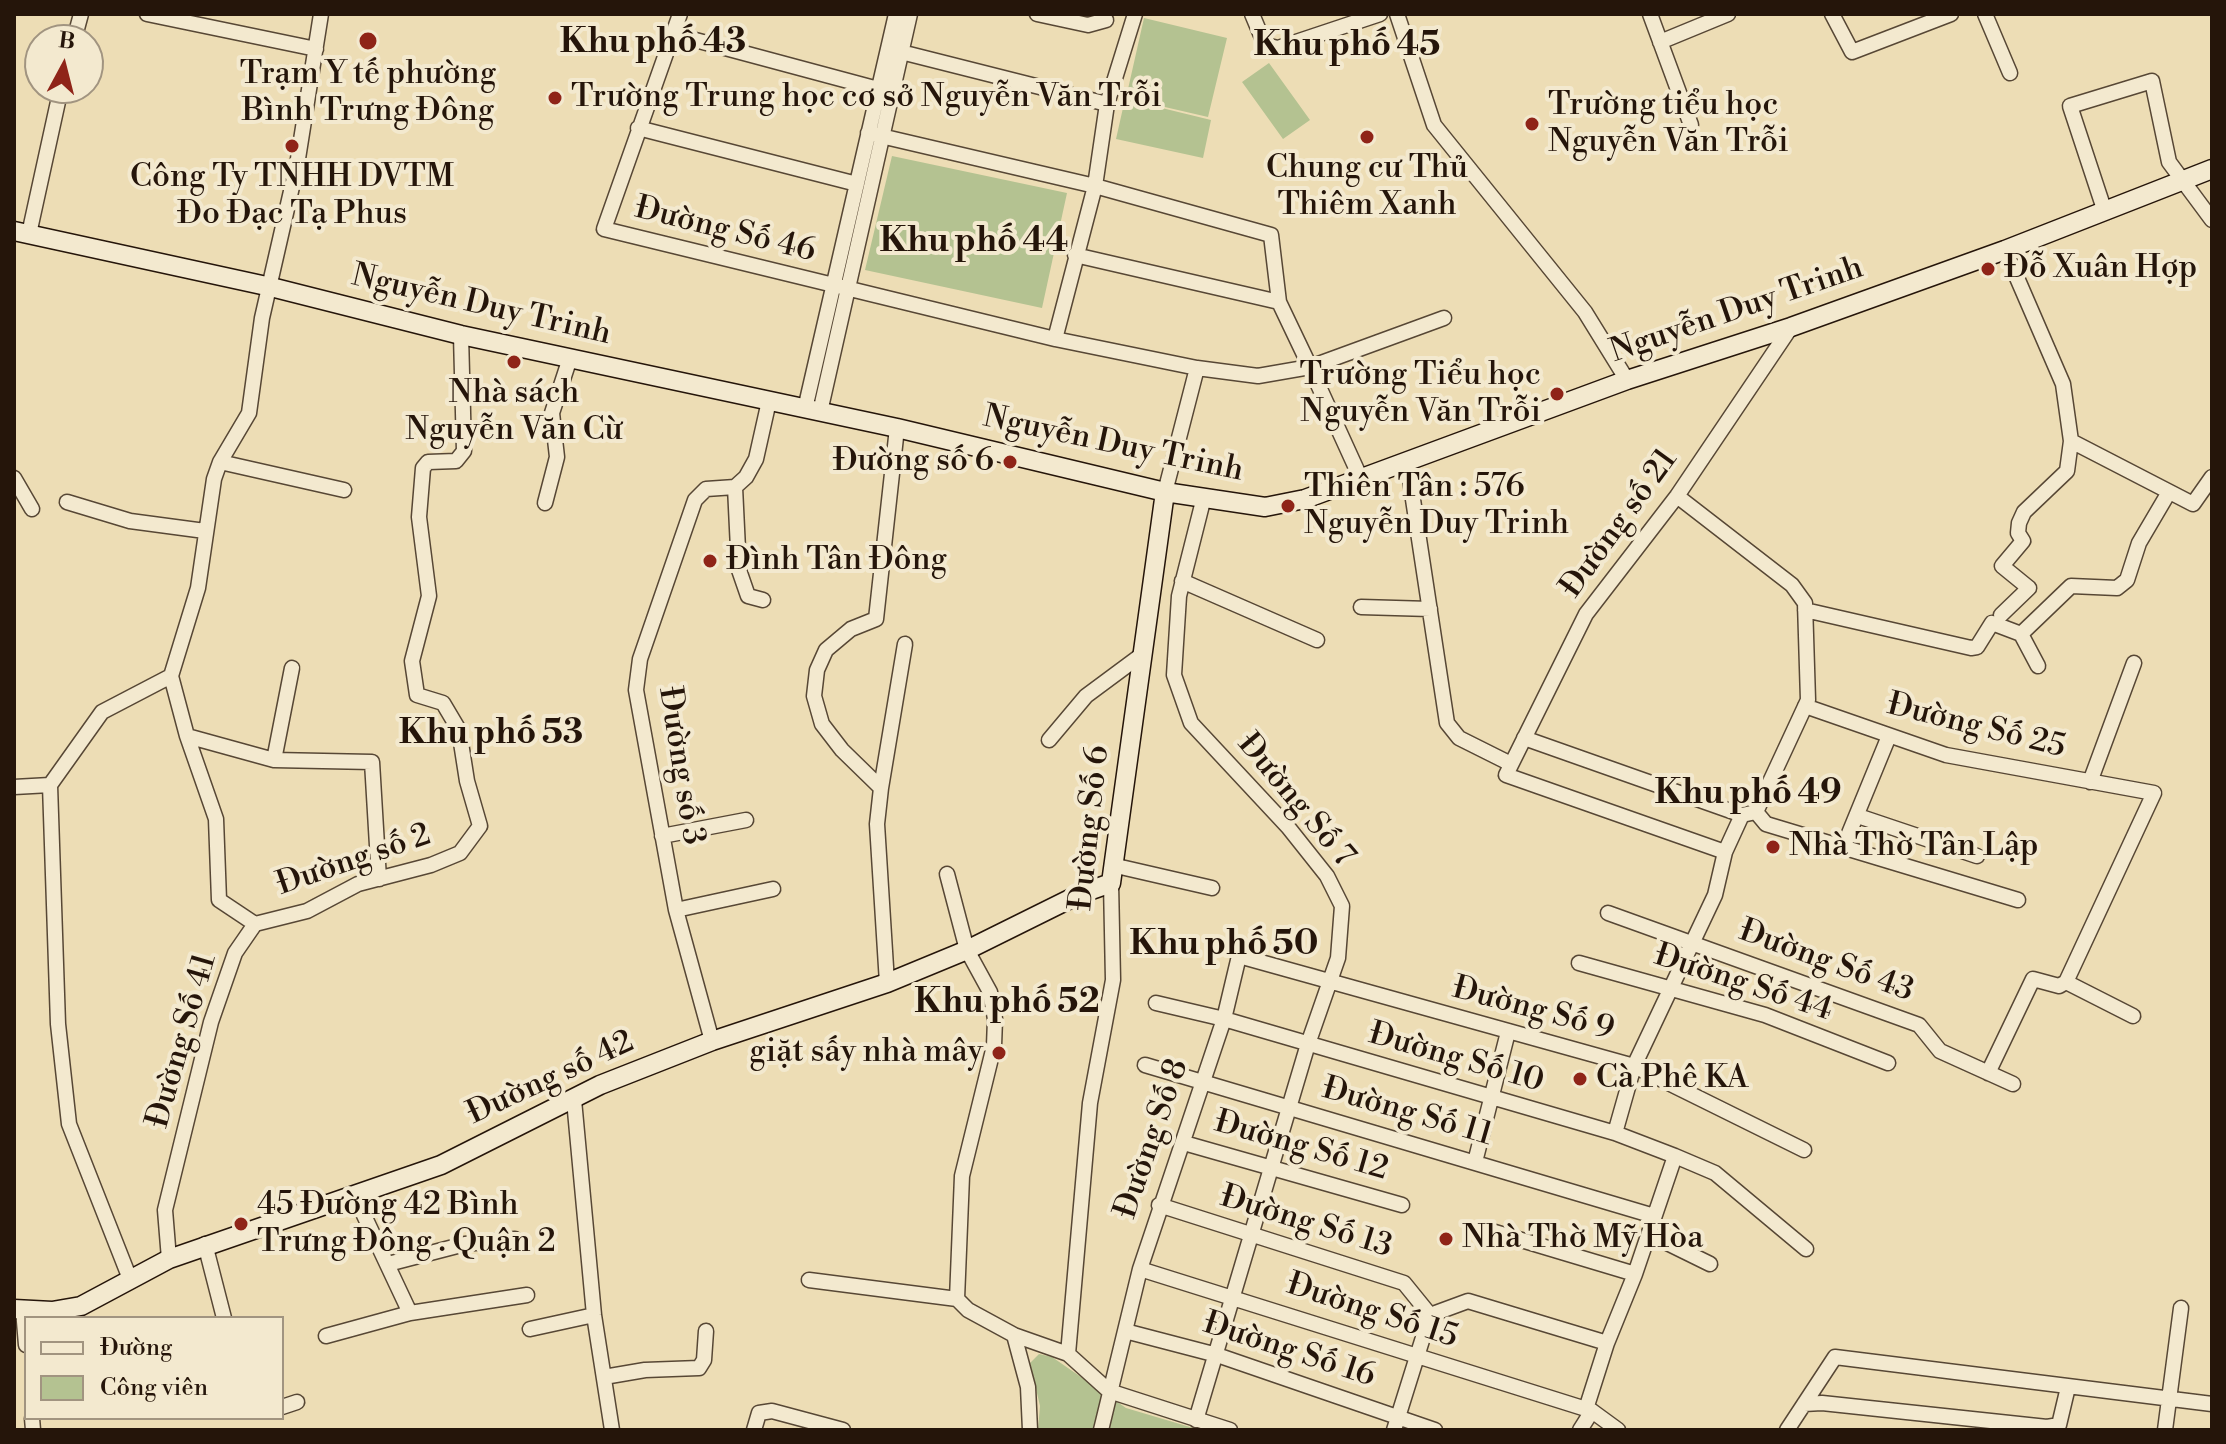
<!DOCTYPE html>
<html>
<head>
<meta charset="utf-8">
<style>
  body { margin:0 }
  #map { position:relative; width:2226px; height:1444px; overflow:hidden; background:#edddb5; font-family:"Libre Bodoni",serif }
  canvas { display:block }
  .frame { position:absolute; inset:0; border:16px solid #25150a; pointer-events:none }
  .legend { position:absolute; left:24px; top:1316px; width:260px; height:104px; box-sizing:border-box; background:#f3e9cf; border:2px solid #a19480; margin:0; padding:10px 14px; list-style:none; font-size:24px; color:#25150a }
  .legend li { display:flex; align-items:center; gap:16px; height:40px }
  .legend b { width:40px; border:2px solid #a19480 }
  .north { position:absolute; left:24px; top:24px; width:80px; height:80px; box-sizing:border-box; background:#f3e9cf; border:2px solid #a19480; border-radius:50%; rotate:7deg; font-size:22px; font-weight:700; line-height:32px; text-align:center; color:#25150a }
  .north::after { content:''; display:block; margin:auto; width:28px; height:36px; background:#8f2418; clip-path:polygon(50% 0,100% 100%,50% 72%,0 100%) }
</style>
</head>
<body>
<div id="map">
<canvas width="2226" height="1444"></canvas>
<div class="frame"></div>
<ul class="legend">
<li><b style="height:10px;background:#f3e9cf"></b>Đường</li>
<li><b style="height:22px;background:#b4c291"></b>Công viên</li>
</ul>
<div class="north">B</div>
</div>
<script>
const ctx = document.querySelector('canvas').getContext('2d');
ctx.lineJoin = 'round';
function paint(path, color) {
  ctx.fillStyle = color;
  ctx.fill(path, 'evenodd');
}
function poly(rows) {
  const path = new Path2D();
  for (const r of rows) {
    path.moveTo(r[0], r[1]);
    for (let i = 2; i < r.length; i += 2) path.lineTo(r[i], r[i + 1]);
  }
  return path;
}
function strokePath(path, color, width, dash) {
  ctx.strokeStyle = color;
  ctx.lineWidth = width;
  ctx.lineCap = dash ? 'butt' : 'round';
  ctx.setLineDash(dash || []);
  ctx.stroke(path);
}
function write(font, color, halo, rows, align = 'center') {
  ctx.font = font + ' "Libre Bodoni",serif';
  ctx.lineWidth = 8;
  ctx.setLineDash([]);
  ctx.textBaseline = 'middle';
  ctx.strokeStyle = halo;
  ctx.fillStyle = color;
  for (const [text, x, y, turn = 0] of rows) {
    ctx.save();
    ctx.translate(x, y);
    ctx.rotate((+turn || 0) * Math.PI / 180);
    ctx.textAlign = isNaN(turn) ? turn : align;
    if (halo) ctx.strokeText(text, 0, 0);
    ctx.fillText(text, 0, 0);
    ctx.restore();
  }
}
paint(poly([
  [1144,18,1227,38,1208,117,1126,98],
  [1269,63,1310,120,1283,139,1242,82],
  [1125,99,1211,120,1203,158,1116,139],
  [892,156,1067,193,1042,308,865,270],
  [1039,1354,1052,1357,1126,1408,1200,1430,1038,1430,1040,1406,1030,1363]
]), '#b4c291');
const street = poly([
  [147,14,316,49],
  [680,14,604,229,1055,339,1095,186,868,133],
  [1037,14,1088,25,1106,20],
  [1252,14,1265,45,1278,48,1380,14],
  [1397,14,1434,125,1585,312,1627,380],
  [1650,14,1691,125],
  [1832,14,1852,52,1951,14],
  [1985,14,2010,73],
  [673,34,878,89],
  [74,40,81,14],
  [1660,42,1728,14],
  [901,52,1107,104],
  [638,128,857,184],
  [2105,212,2070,106,2152,81,2169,162,2212,220],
  [29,234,61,88],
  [1075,255,1279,302],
  [1055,339,1197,368,1258,376,1310,367,1279,302,1271,235,1095,186,1107,104,1135,14],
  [805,409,896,14],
  [820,412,910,14],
  [2071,441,2193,504,2212,477],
  [1407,460,1447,723,1459,738,1511,764],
  [220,462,344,490],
  [14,478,32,509],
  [1361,479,1310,367,1444,318],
  [735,487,739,570,748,596,763,600],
  [1165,492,1197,368],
  [67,502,130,521,205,531],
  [545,503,557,457,552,413,570,358],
  [1182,581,1317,640],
  [1361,607,1430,609],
  [1805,610,1971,648,1977,647,1992,623,2021,634],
  [2001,615,2029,588,2002,566,2023,541,2018,533,2019,523,2024,512,2067,471,2071,441,2063,384,2005,250],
  [2038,666,2021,634,2071,586,2117,588,2127,580,2139,543,2169,492],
  [171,676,187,736,216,819,219,900,255,924],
  [1805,706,1946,755,2154,793,2066,982],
  [187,736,274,760,292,668],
  [1524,738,1742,815,1756,812,1808,700,1805,603,1792,585,1677,496],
  [1049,740,1086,696,1144,653],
  [274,760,372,762,379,879],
  [2090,782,2134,663],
  [14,787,50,785],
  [881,788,905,644],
  [1756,812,1766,824,2018,900],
  [1742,815,1725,852,1506,775,1586,614,1677,496,1791,327],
  [1858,816,1977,856],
  [662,836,746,820],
  [1843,848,1889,736],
  [1112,865,1212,888],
  [947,874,967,950,990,992,995,1019,994,1046,962,1176,957,1299,968,1310,1014,1335,1068,1354],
  [1111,883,1113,980,1090,1103,1068,1354,1109,1391,1230,1430],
  [676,910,773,889],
  [1608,913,1919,1025,1940,1051,2013,1084],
  [255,924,307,911,358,884,431,865,460,853,480,826,467,781,459,730,443,703,417,695,412,661,429,596,419,517,423,468,428,462,456,461,464,451,461,335],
  [1579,963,1765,1015,1888,1063],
  [887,983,877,824,881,788,842,750,822,724,814,696,817,670,826,650,851,629,876,619,897,428],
  [1156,1003,1224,1019,1615,1133,1675,1156,1715,1173,1806,1249],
  [712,1041,676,910,636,690,640,659,695,500,706,489,735,487,746,477,756,459,769,401],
  [1145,1065,1654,1216],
  [1988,1073,2033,979,2059,986,2066,982,2133,1016],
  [574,1100,594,1315,612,1430],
  [1615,1133,1634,1066,1715,895,1725,852],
  [1184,1143,1402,1205],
  [1475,1162,1508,1032],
  [354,1194,410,1313,527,1295],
  [1159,1205,1404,1283,1430,1315,1468,1301,1607,1343],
  [1488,1230,1635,1274],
  [1649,1234,1710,1264],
  [205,1244,224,1318],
  [169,1259,165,1210,211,1022,235,953,255,924],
  [388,1264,465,1244,515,1239],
  [1140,1269,1586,1409],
  [130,1279,69,1124,58,1024,50,785,102,712,171,676,198,588,214,479,220,462,249,413,262,318,297,165,321,14],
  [809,1280,957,1299],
  [23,1310,26,1345],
  [530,1329,594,1315],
  [1125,1331,1217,1355,1435,1430],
  [1014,1335,1028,1387,1030,1430],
  [326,1336,410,1313],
  [604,1377,645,1370,699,1368,704,1360,706,1331],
  [1804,1404,1822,1403,2047,1427,2059,1425,2068,1387],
  [282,1407,297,1402],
  [1592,1411,1618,1430],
  [32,1418,33,1430],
  [1196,1420,1308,1044,1338,958,1342,906,1327,876,1288,827,1191,723,1174,675,1179,596,1204,497],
  [754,1430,759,1413,772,1411,843,1430],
  [1101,1430,1140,1269,1224,1019,1239,956,1634,1066,1804,1150],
  [1394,1430,1430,1315],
  [1580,1430,1592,1411,1586,1409,1607,1343,1635,1274,1675,1156],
  [1787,1430,1835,1357,2212,1404],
  [2165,1430,2181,1308]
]);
const secondary = poly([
  [14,231,271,287,461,335,897,428,1165,492,1265,507,1305,499,1627,380,1791,327,2005,250,2212,169],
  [14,1309,52,1311,81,1306,169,1259,441,1165,600,1085,712,1041,887,983,967,950,1080,894,1111,883,1165,492]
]);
strokePath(street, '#574735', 17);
strokePath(secondary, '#25150a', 21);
strokePath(street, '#f3e9cf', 14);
strokePath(secondary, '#f3e9cf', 18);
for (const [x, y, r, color] of [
  [368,41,10,"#8f2418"],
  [555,98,8,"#8f2418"],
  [1532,124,8,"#8f2418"],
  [1367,137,8,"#8f2418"],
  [292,146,8,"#8f2418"],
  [1988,269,8,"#8f2418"],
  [514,362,8,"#8f2418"],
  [1557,394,8,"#8f2418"],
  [1010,462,8,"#8f2418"],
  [1288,506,8,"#8f2418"],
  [710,561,8,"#8f2418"],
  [1773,847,8,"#8f2418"],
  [999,1053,8,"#8f2418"],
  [1580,1079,8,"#8f2418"],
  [241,1224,8,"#8f2418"],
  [1446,1239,8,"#8f2418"]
]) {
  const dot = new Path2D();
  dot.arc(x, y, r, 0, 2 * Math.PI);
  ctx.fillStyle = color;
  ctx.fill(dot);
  strokePath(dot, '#f3e9cf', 3);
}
write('32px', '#25150a', '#f3e9cf', [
  ["Trạm Y tế phường",368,75,"center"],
  ["Bình Trưng Đông",368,112,"center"],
  ["Trường Trung học cơ sở Nguyễn Văn Trỗi",571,98],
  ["Trường tiểu học",1548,106],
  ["Nguyễn Văn Trỗi",1548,143],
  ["Chung cư Thủ",1367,169,"center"],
  ["Thiêm Xanh",1367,206,"center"],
  ["Công Ty TNHH DVTM",292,178,"center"],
  ["Đo Đạc Tạ Phus",292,215,"center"],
  ["Đỗ Xuân Hợp",2004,269],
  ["Trường Tiểu học",1541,376,"right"],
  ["Nguyễn Văn Trỗi",1541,413,"right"],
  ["Nhà sách",514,394,"center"],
  ["Nguyễn Văn Cừ",514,431,"center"],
  ["Đường số 6",994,462,"right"],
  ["Thiên Tân : 576",1304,488],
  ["Nguyễn Duy Trinh",1304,525],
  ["Đình Tân Đông",726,561],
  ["Nhà Thờ Tân Lập",1789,847],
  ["giặt sấy nhà mây",983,1053,"right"],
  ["Cà Phê KA",1596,1079],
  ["45 Đường 42 Bình",257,1206],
  ["Trưng Đông . Quận 2",257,1243],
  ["Nhà Thờ Mỹ Hòa",1462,1239]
], 'left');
write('32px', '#25150a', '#f3e9cf', [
  ["Đường Số 46",725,231,14],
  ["Nguyễn Duy Trinh",481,306,13],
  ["Nguyễn Duy Trinh",1737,311,-19],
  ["Nguyễn Duy Trinh",1113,445,12],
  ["Đường số 21",1620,524,-54],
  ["Đường Số 25",1976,727,14],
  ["Đường số 3",680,766,81],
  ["Đường Số 7",1295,801,50],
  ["Đường Số 6",1091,828,-84],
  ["Đường số 2",354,861,-19],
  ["Đường Số 43",1826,962,20],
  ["Đường Số 44",1743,984,18],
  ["Đường Số 9",1533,1010,15],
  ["Đường Số 41",183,1041,-74],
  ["Đường Số 10",1456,1059,16],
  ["Đường số 42",551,1079,-25],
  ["Đường Số 11",1407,1113,16],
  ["Đường Số 8",1153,1139,-71],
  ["Đường Số 12",1301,1147,16],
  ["Đường Số 13",1306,1223,17],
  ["Đường Số 15",1372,1312,18],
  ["Đường Số 16",1289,1351,18]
]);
write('bold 34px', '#25150a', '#f3e9cf', [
  ["Khu phố 43",653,44],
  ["Khu phố 45",1347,47],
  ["Khu phố 44",974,243],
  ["Khu phố 53",491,735],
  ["Khu phố 49",1748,795],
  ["Khu phố 50",1224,946],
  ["Khu phố 52",1007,1004]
]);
</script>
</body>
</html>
